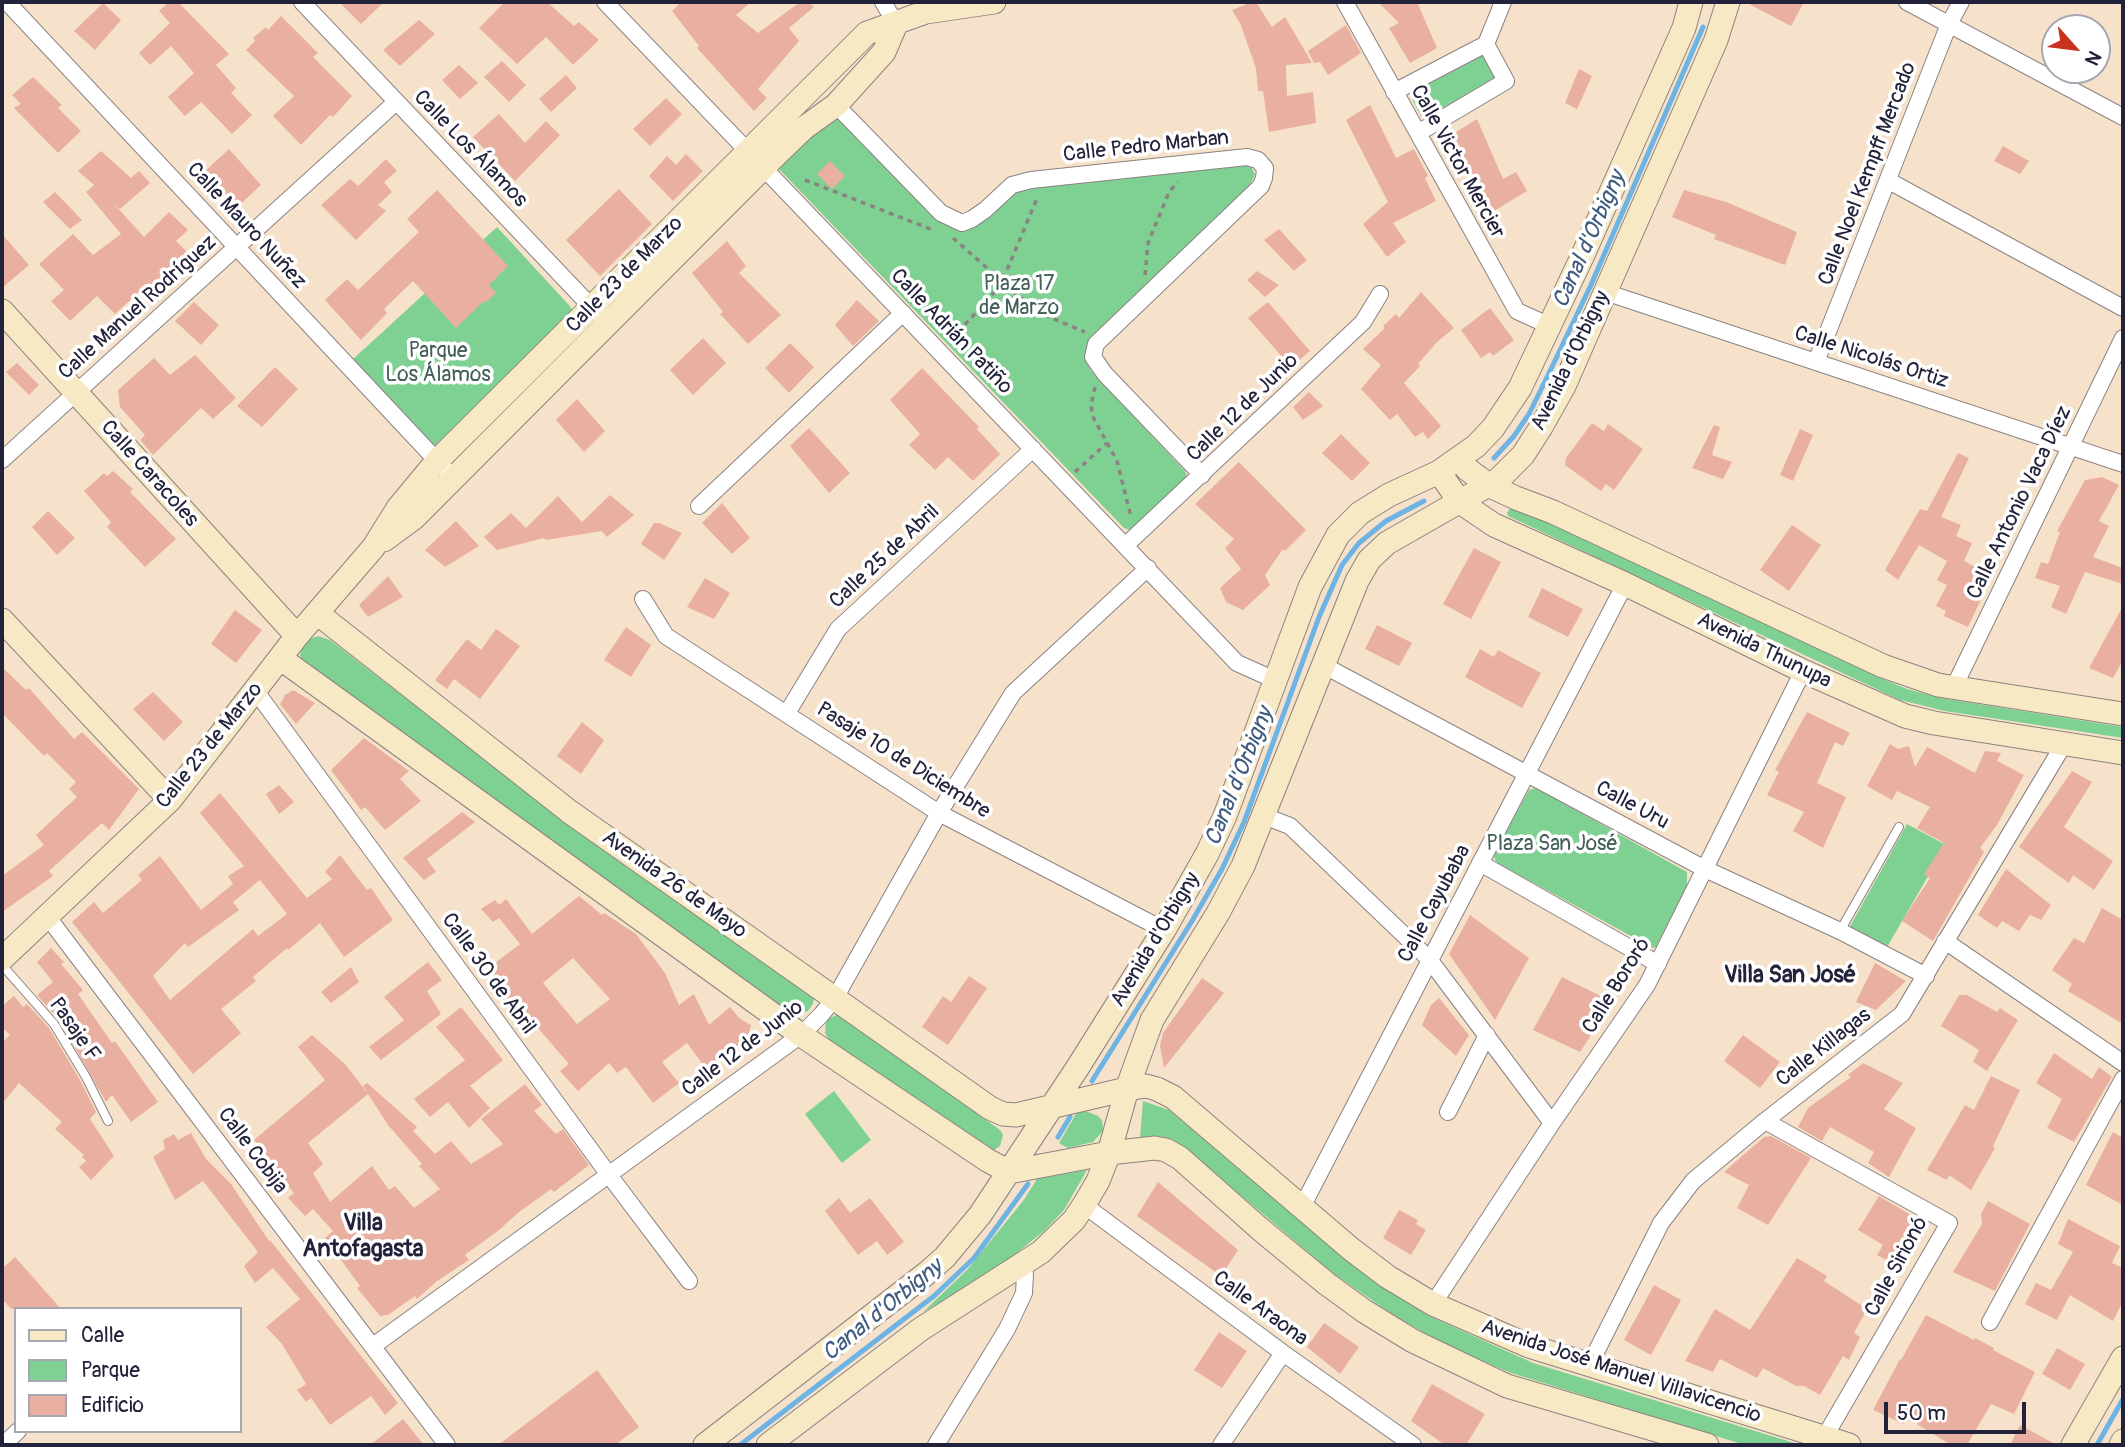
<!DOCTYPE html>
<html>
<head>
<meta charset="utf-8">
<style>
  body { margin:0 }
  #map { position:relative; width:2125px; height:1447px; overflow:hidden; background:#f6e2ca; font-family:Pangolin,sans-serif }
  canvas { display:block }
  .frame { position:absolute; inset:0; border:4px solid #22223b; pointer-events:none }
  .legend { position:absolute; left:14px; top:1307px; width:228px; height:126px; box-sizing:border-box; background:#fff; border:2px solid #a7a7b1; margin:0; padding:9px 12px; list-style:none; font-size:21px; color:#22223b }
  .legend li { display:flex; align-items:center; gap:14px; height:35px }
  .legend b { width:35px; border:2px solid #a7a7b1 }
  .north { position:absolute; left:2041px; top:14px; width:70px; height:70px; box-sizing:border-box; background:#fff; border:2px solid #a7a7b1; border-radius:50%; rotate:118deg; font-size:19px; font-weight:700; line-height:28px; text-align:center; color:#22223b }
  .north::after { content:''; display:block; margin:auto; width:24px; height:32px; background:#c8321e; clip-path:polygon(50% 0,100% 100%,50% 72%,0 100%) }
  .scale { position:absolute; left:1884px; top:1402px; width:142px; height:32px; box-sizing:border-box; border:4px solid #22223b; border-top:0; padding-left:9px; font-size:21px; line-height:24px; white-space:nowrap; color:#22223b; -webkit-text-stroke:5px #fff; paint-order:stroke }
</style>
</head>
<body>
<div id="map">
<canvas width="2125" height="1447"></canvas>
<div class="frame"></div>
<ul class="legend">
<li><b style="height:9px;background:#f7e9c3"></b>Calle</li>
<li><b style="height:19px;background:#7fd193"></b>Parque</li>
<li><b style="height:19px;background:#e9b0a1"></b>Edificio</li>
</ul>
<div class="north">N</div>
<div class="scale">50 m</div>
</div>
<script>
const ctx = document.querySelector('canvas').getContext('2d');
ctx.lineJoin = 'round';
function paint(path, color) {
  ctx.fillStyle = color;
  ctx.fill(path, 'evenodd');
}
function poly(rows) {
  const path = new Path2D();
  for (const r of rows) {
    path.moveTo(r[0], r[1]);
    for (let i = 2; i < r.length; i += 2) path.lineTo(r[i], r[i + 1]);
  }
  return path;
}
function strokePath(path, color, width, dash) {
  ctx.strokeStyle = color;
  ctx.lineWidth = width;
  ctx.lineCap = dash ? 'butt' : 'round';
  ctx.setLineDash(dash || []);
  ctx.stroke(path);
}
function write(font, color, halo, rows, align = 'center') {
  ctx.font = font + ' Pangolin,sans-serif';
  ctx.lineWidth = 7;
  ctx.setLineDash([]);
  ctx.textBaseline = 'middle';
  ctx.strokeStyle = halo;
  ctx.fillStyle = color;
  for (const [text, x, y, turn = 0] of rows) {
    ctx.save();
    ctx.translate(x, y);
    ctx.rotate((+turn || 0) * Math.PI / 180);
    ctx.textAlign = isNaN(turn) ? turn : align;
    if (halo) ctx.strokeText(text, 0, 0);
    ctx.fillText(text, 0, 0);
    ctx.restore();
  }
}
paint(poly([
  [1483,54,1496,74,1496,79,1428,119,1421,116,1412,99,1414,92],
  [839,118,950,225,1015,190,1026,187,1247,164,1252,168,1255,175,1250,185,1091,339,1086,353,1086,362,1092,372,1185,471,1187,477,1133,531,1124,528,777,167,829,122],
  [497,227,568,304,572,309,572,315,439,447,432,447,351,361],
  [1510,509,1517,509,1616,553,1885,680,1907,689,1940,698,2123,727,2123,738,1945,711,1900,700,1508,516,1507,513],
  [318,636,330,640,561,818,814,998,813,1004,808,1011,794,1015,785,1009,542,838,302,661,300,655,302,649,310,639],
  [1536,788,1687,872,1687,887,1656,947,1653,948,1497,863,1493,855,1529,790],
  [1907,824,1946,845,1886,949,1848,930],
  [840,1013,1000,1130,1003,1135,1000,1146,994,1150,985,1148,829,1040,825,1033,826,1020],
  [834,1091,871,1140,842,1163,805,1114],
  [1143,1101,1169,1110,1350,1263,1390,1292,1427,1315,1533,1363,1801,1445,1745,1445,1511,1373,1448,1346,1395,1316,1334,1274,1180,1144,1169,1138,1159,1136,1140,1137],
  [1083,1110,1098,1116,1102,1120,1103,1131,1093,1142,1068,1148,1064,1146,1059,1143,1077,1112],
  [1087,1170,1064,1210,1043,1232,990,1274,923,1312,967,1270,1023,1201,1037,1179]
]), '#7fd193');
strokePath(poly([
  [1494,458,1514,436,1529,414,1552,367,1590,287,1703,27],
  [1092,1081,1192,921,1222,869,1244,822,1319,617,1342,565,1359,543,1386,521,1424,501],
  [1058,1137,1070,1117],
  [740,1445,934,1296,974,1258,1028,1184],
  [2097,1445,2123,1399]
]), '#6db3e4', 5);
paint(poly([
  [169,2,178,2,229,54,216,65,236,88,231,93,252,115,232,134,201,102,185,116,168,97,194,73,171,46,150,65,139,53,170,23,159,11],
  [339,2,384,2,361,24],
  [505,2,547,2,574,26,579,22,599,40,573,65,546,37,517,64,479,28],
  [681,2,751,2,736,15,758,33,800,2,809,2,814,7,789,28,799,41,758,89,767,98,754,111,697,48,699,46,672,11],
  [1252,2,1256,2,1272,27,1285,17,1312,63,1286,65,1287,96,1313,92,1316,123,1269,132,1263,91,1258,91,1256,68,1240,23,1232,10],
  [1378,2,1417,2,1437,48,1410,63,1389,28,1399,23],
  [1745,2,1804,2,1791,26],
  [103,3,121,20,95,50,74,31],
  [281,16,318,53,313,57,352,96,333,117,330,115,301,145,273,116,294,96,246,50,255,41,253,38,266,27,268,30],
  [419,20,435,34,400,66,383,50],
  [1346,25,1361,53,1328,75,1320,62,1314,63,1308,51],
  [502,61,526,85,509,102,484,77],
  [459,65,478,83,460,99,442,80],
  [1579,69,1592,76,1577,109,1565,103],
  [566,75,577,88,551,112,539,99],
  [33,77,62,105,58,108,81,131,58,153,14,108,21,104,12,95],
  [666,98,682,114,650,146,633,129],
  [1370,105,1396,158,1414,149,1428,176,1425,178,1436,201,1393,223,1406,242,1387,257,1363,224,1388,202,1346,120],
  [499,114,525,143,546,121,560,135,515,181,473,137],
  [1477,119,1503,179,1516,172,1527,191,1494,211,1470,170,1453,134],
  [2003,146,2029,161,2020,174,1994,161],
  [229,149,261,185,235,209,202,174],
  [101,151,131,178,139,171,150,183,120,209,114,204,144,237,169,212,188,230,176,241,193,258,179,273,173,267,149,288,146,286,115,314,97,296,70,321,51,301,64,290,39,264,73,234,93,255,121,234,86,192,94,185,78,171],
  [686,154,703,171,673,201,649,176,667,156,676,165],
  [386,159,397,171,384,182,392,192,378,205,386,211,356,240,321,205,350,179,358,186],
  [830,161,845,176,832,189,817,174],
  [619,189,652,224,600,276,566,240],
  [437,190,508,266,489,285,496,293,485,303,484,301,456,328,413,281,384,309,387,313,361,340,325,300,347,279,358,290,419,232,407,219],
  [1684,190,1726,202,1797,232,1785,265,1714,239,1716,235,1672,217],
  [55,192,82,220,70,229,43,202],
  [1279,229,1307,260,1294,271,1264,240],
  [2,234,29,265,2,288],
  [727,241,746,266,739,273,781,315,748,344,720,314,723,312,692,273],
  [1257,271,1279,285,1265,297,1247,280],
  [1421,292,1454,328,1436,343,1418,364,1420,366,1404,383,1441,426,1428,439,1423,432,1415,437,1397,414,1390,420,1361,389,1381,365,1363,349,1385,328,1383,326,1396,314,1399,318],
  [857,300,879,321,853,346,835,325],
  [194,302,219,325,201,345,175,321],
  [1268,302,1310,351,1291,367,1248,318],
  [1490,308,1514,340,1493,356,1490,352,1481,358,1461,330],
  [703,338,726,363,693,395,670,370],
  [790,343,814,367,789,393,765,368],
  [195,355,236,398,213,419,201,408,153,455,140,440,145,435,120,407,118,390,154,358,170,375],
  [17,363,39,385,29,395,6,372],
  [275,367,298,389,262,427,237,406],
  [922,368,979,427,977,429,1000,454,973,481,948,457,935,470,909,445,920,434,890,400],
  [1309,392,1323,406,1303,420,1293,407],
  [577,399,605,431,584,452,556,420],
  [1592,423,1604,431,1608,424,1643,449,1614,490,1606,484,1601,491,1565,465,1566,458],
  [1714,425,1720,427,1712,455,1732,462,1723,479,1692,468],
  [809,428,850,473,829,493,790,446],
  [1800,429,1813,435,1793,481,1780,475],
  [1341,434,1370,463,1352,481,1322,453],
  [1958,453,1969,458,1941,517,1961,525,1956,536,1972,543,1964,561,1984,572,1981,575,1990,580,1968,627,1944,616,1946,611,1936,606,1947,585,1937,580,1947,561,1919,545,1898,580,1885,570,1920,509,1927,511],
  [1239,462,1306,530,1285,551,1283,549,1265,575,1270,585,1243,610,1226,602,1220,588,1241,569,1225,548,1234,539,1195,504],
  [113,471,133,489,130,492,176,539,145,567,107,527,111,522,84,491,104,473,107,476],
  [2102,477,2119,485,2099,521,2109,526,2093,557,2123,568,2123,584,2085,572,2066,614,2051,607,2060,586,2035,578,2041,562,2048,564,2060,532,2057,531,2085,480],
  [610,495,634,515,607,537,602,531,546,540,544,538,497,550,484,537,511,513,526,528,558,496,582,522],
  [722,503,750,538,732,554,702,523],
  [48,511,75,538,57,555,32,527],
  [456,521,479,546,445,567,425,550],
  [654,523,659,523,682,533,664,560,641,544],
  [1792,525,1821,545,1789,591,1760,570],
  [1474,548,1501,562,1471,619,1443,604],
  [388,576,403,597,368,617,359,605],
  [705,578,730,593,714,619,687,607],
  [1542,588,1583,609,1568,637,1528,617],
  [2123,606,2123,660,2113,678,2089,668],
  [235,610,262,630,236,663,211,644],
  [1377,625,1412,643,1399,666,1365,649],
  [626,627,651,645,631,677,604,660],
  [496,629,520,646,480,699,454,679,447,689,435,680,467,639,481,650],
  [1480,649,1494,657,1498,650,1541,673,1522,708,1465,677],
  [2,667,26,690,29,688,74,739,82,732,139,789,109,830,102,823,49,871,53,876,2,912,2,876,44,845,36,835,77,797,69,789,76,782,47,753,44,756,2,713],
  [293,690,315,703,296,724,280,704,285,695],
  [153,692,183,722,164,741,133,709],
  [1807,712,1850,733,1843,746,1835,742,1817,783,1846,797,1823,848,1793,831,1804,812,1767,795,1779,772,1775,770],
  [582,722,604,740,581,774,557,756],
  [364,738,409,771,400,779,421,801,385,830,365,807,361,810,331,770],
  [1890,744,1898,749,1909,746,1915,767,1927,747,1975,773,1985,751,2001,753,1997,761,2024,775,1997,825,1980,848,1984,852,1933,941,1902,921,1930,878,1924,874,1944,843,1917,828,1930,807,1897,791,1892,800,1867,786],
  [2072,771,2092,782,2064,827,2113,861,2094,890,2073,875,2069,883,2019,847],
  [279,785,294,802,279,814,266,794],
  [220,793,307,898,332,879,325,872,340,855,367,890,371,888,393,920,344,957,320,923,288,950,287,948,253,977,256,981,221,1009,241,1033,193,1074,72,922,94,902,103,913,142,880,138,875,160,856,201,910,233,884,228,876,244,866,200,813],
  [260,880,287,914,258,936,253,929,170,1000,153,976,185,943,188,947,239,910,233,902],
  [462,812,475,822,427,859,436,872,424,880,403,858],
  [2006,869,2051,905,2041,920,2030,915,2019,931,2002,921,1997,928,1978,915],
  [579,896,602,915,604,913,636,934,665,973,679,1005,694,994,709,1025,730,1007,739,1018,751,1025,748,1036,743,1037,739,1045,707,1070,687,1043,662,1062,679,1083,653,1103,626,1067,617,1073,609,1063,578,1091,560,1071,569,1064,517,1004,511,1009,482,973,520,944,499,918,493,922,481,909,495,900,499,905,506,899,532,934],
  [573,958,610,999,577,1024,543,983],
  [2102,908,2123,920,2123,1024,2068,991,2072,984,2052,970,2074,938,2084,943],
  [1470,915,1529,958,1495,1020,1449,954],
  [51,948,64,962,61,964,83,990,78,994,112,1043,115,1041,158,1102,131,1122,112,1095,106,1102,60,1021,37,995,53,982,37,962],
  [428,962,442,980,427,991,441,1014,381,1060,369,1047,404,1020,384,997],
  [1875,963,1906,981,1876,1010,1856,1002],
  [351,967,359,982,331,1003,321,992],
  [969,976,987,988,948,1045,922,1027,943,996,951,1002],
  [1562,977,1613,1002,1580,1052,1533,1030],
  [1202,978,1224,993,1164,1068,1160,1046,1163,1033],
  [1959,995,1967,995,1997,1012,2000,1008,2018,1020,1987,1071,1973,1062,1979,1050,1941,1026],
  [14,996,23,1007,27,1004,49,1028,80,1080,96,1112,90,1119,114,1156,91,1180,79,1167,86,1161,82,1157,84,1155,55,1129,62,1122,19,1083,2,1104,2,1043,10,1035,2,1027,2,1006],
  [1439,998,1469,1035,1456,1056,1422,1025,1431,1005],
  [461,1007,503,1060,470,1086,490,1108,469,1128,448,1102,430,1117,414,1099,465,1060,436,1027],
  [312,1035,346,1065,368,1094,363,1086,367,1083,417,1127,413,1131,435,1154,451,1141,471,1164,503,1144,481,1119,525,1084,542,1105,534,1111,556,1134,563,1129,589,1165,554,1192,551,1189,518,1213,499,1230,465,1255,469,1260,437,1281,417,1299,415,1296,388,1315,380,1316,357,1288,360,1286,325,1238,333,1231,313,1209,305,1216,288,1198,294,1193,276,1171,278,1169,254,1140,325,1080,298,1047],
  [368,1094,388,1125,422,1164,419,1166,440,1189,414,1208,395,1186,389,1190,372,1166,330,1202,313,1173,323,1164,308,1143],
  [1743,1035,1780,1062,1760,1088,1724,1061],
  [2054,1053,2092,1079,2099,1067,2112,1077,2074,1142,2047,1128,2062,1099,2036,1083],
  [1863,1063,1903,1083,1884,1109,1916,1128,1889,1177,1868,1163,1874,1152,1830,1127,1822,1141,1798,1127,1808,1108,1851,1077,1848,1075],
  [1991,1076,2020,1090,1993,1146,1995,1148,1971,1190,1949,1175,1947,1180,1927,1170,1965,1105,1974,1110],
  [2113,1132,2123,1138,2123,1205,2086,1185],
  [191,1133,206,1159,231,1184,269,1241,270,1240,398,1403,385,1415,371,1396,330,1425,311,1398,306,1402,297,1390,306,1384,282,1344,266,1327,300,1299,273,1268,255,1283,244,1266,258,1252,203,1181,175,1200,153,1157,165,1149,163,1140,174,1134,178,1140],
  [1771,1136,1811,1158,1768,1225,1737,1208,1749,1185,1724,1172,1764,1137],
  [1158,1182,1238,1250,1221,1276,1137,1216],
  [1879,1196,1921,1221,1897,1266,1877,1255,1883,1245,1858,1230],
  [839,1198,850,1213,870,1198,904,1242,887,1255,877,1241,858,1255,825,1211],
  [1988,1201,2030,1224,1995,1291,1953,1272,1982,1224,1981,1214],
  [1399,1210,1418,1220,1416,1224,1426,1230,1411,1255,1383,1238],
  [2068,1219,2120,1246,2112,1263,2123,1268,2121,1280,2123,1281,2123,1301,2113,1321,2070,1295,2057,1320,2025,1304,2036,1283,2051,1290,2073,1252,2058,1244],
  [15,1257,61,1309,11,1309,2,1299,2,1269],
  [1797,1258,1827,1276,1824,1281,1867,1309,1854,1333,1860,1337,1849,1360,1843,1356,1820,1395,1804,1386,1796,1386,1763,1368,1757,1378,1720,1359,1713,1372,1685,1361,1715,1309,1750,1330],
  [1654,1285,1681,1300,1651,1355,1624,1340],
  [1926,1315,1974,1340,1975,1338,1994,1348,1993,1350,2035,1372,2014,1414,1991,1404,1967,1445,1951,1445,1907,1418,1904,1424,1873,1410,1900,1359,1901,1360],
  [1324,1323,1359,1347,1340,1374,1307,1347],
  [1219,1332,1247,1351,1222,1388,1194,1370],
  [2057,1348,2085,1364,2070,1390,2042,1374],
  [597,1370,639,1427,615,1445,498,1445],
  [1432,1384,1485,1414,1466,1445,1445,1445,1411,1421],
  [403,1419,424,1445,370,1445],
  [2020,1425,2057,1445,2010,1445]
]), '#e9b0a1');
const lane = poly([
  [1840,931,1899,827],
  [2,965,54,1024,86,1077,108,1121]
]);
const street = poly([
  [7,2,454,479],
  [302,2,599,315],
  [605,2,1237,663,1275,680],
  [883,2,896,24],
  [1345,2,1517,311,1550,326],
  [1907,2,2123,117],
  [1394,92,1486,44,1503,2],
  [836,105,941,213,962,223,972,219,985,210,1012,185,1031,180,1247,157,1258,160,1265,168,1264,178,1261,186,1096,344,1093,357,1105,374,1202,475],
  [1418,133,1506,81,1486,44],
  [1889,181,2123,308],
  [1605,292,2123,464],
  [1816,362,1949,24,1961,2],
  [2,460,396,102],
  [699,506,903,313],
  [1126,545,1363,322,1380,294],
  [643,599,666,636,939,813,1164,930],
  [1323,665,1705,869,1840,931,1926,976],
  [1954,687,2123,338],
  [255,690,609,1175,689,1281],
  [787,713,838,629,1033,449],
  [1264,816,1290,826,1429,959,1552,1123],
  [1480,863,1658,964],
  [47,916,447,1445],
  [1945,941,2123,1063],
  [1448,1112,1487,1035],
  [1765,1121,1949,1223,1824,1438],
  [1084,1205,1283,1353,1413,1445],
  [1302,1207,1625,584],
  [1433,1304,1552,1123,1647,985,1803,671],
  [1990,1322,2123,1079],
  [373,1346,801,1035,821,1015,835,998,939,813,1013,693,1148,568],
  [1589,1366,1661,1223,1693,1181,1765,1121,1902,1014,2064,744],
  [3,1445,18,1431],
  [936,1445,1007,1329,1024,1293,1025,1274,1021,1267],
  [1221,1445,1283,1353]
]);
const secondary = poly([
  [2,311,297,636],
  [1460,459,1467,469,1490,486,1516,498,1553,512,1883,666,1938,685,2123,714],
  [1439,472,1460,502,1494,525,1625,584,1803,671,1905,716,1934,723,2123,753],
  [384,540,414,518,777,154,804,128,836,105,884,52,896,24],
  [317,613,570,812,990,1108,1003,1114,1016,1115,1127,1089,1146,1086,1157,1089,1173,1097,1351,1249,1388,1277,1433,1304,1529,1346,1849,1445],
  [2,620,170,800],
  [280,658,801,1035,987,1160,1009,1172],
  [2,959,170,800,297,636,373,548,398,508,437,461,867,33,926,12,994,2],
  [1009,1172,1109,1153,1155,1148,1166,1150,1180,1158,1260,1229,1327,1284,1364,1311,1413,1341,1507,1386,1707,1445],
  [705,1445,927,1273,945,1257,980,1215,1078,1067,1164,930,1207,854,1225,816,1310,587,1338,535,1360,513,1389,495,1439,472,1476,446,1493,428,1520,388,1582,257,1684,28,1691,2],
  [768,1445,921,1329,1041,1252,1074,1220,1084,1205,1098,1181,1109,1153,1127,1089,1152,1020,1218,913,1243,866,1357,581,1369,560,1387,543,1499,479,1523,455,1541,427,1564,386,1716,40,1728,2],
  [2073,1445,2123,1358],
  [2121,1445,2123,1441]
]);
strokePath(lane, '#8c8282', 10);
strokePath(street, '#8c8282', 18);
strokePath(secondary, '#8c8282', 25);
strokePath(poly([
  [805,180,933,230],
  [953,238,1037,312,1085,332],
  [1145,275,1148,243,1169,192,1178,182],
  [951,339,988,300,1002,282,1038,196],
  [1095,387,1091,405,1093,417,1117,461,1131,517],
  [1075,472,1107,443]
]), '#8c8282', 3.5, [5, 5]);
strokePath(lane, '#fff', 8);
strokePath(street, '#fff', 16);
strokePath(secondary, '#f7e9c3', 23);
write('21px', '#22223b', '#fff', [
  ["Calle Pedro Marban",1146,147,-6],
  ["Calle Los Álamos",470,149,46],
  ["Calle Victor Mercier",1457,162,61],
  ["Calle Noel Kempff Mercado",1868,174,-69],
  ["Calle Mauro Nuñez",246,226,47],
  ["Calle 23 de Marzo",625,275,-45],
  ["Calle Manuel Rodríguez",138,308,-42],
  ["Calle Adrián Patiño",951,332,46],
  ["Calle Nicolás Ortiz",1871,358,18],
  ["Avenida d'Orbigny",1571,361,-64],
  ["Calle 12 de Junio",1243,408,-44],
  ["Calle Caracoles",149,474,48],
  ["Calle Antonio Vaca Díez",2020,503,-64],
  ["Calle 25 de Abril",885,557,-43],
  ["Avenida Thunupa",1764,651,26],
  ["Calle 23 de Marzo",210,746,-51],
  ["Pasaje 10 de Diciembre",903,761,32],
  ["Calle Uru",1632,806,28],
  ["Avenida 26 de Mayo",674,885,35],
  ["Calle Cayubaba",1435,904,-62],
  ["Avenida d'Orbigny",1156,940,-59],
  ["Calle 30 de Abril",488,974,54],
  ["Calle Bororó",1617,986,-58],
  ["Pasaje F",74,1030,55],
  ["Calle Killagas",1824,1048,-38],
  ["Calle 12 de Junio",743,1049,-37],
  ["Calle Cobija",252,1151,53],
  ["Calle Sirionó",1897,1267,-62],
  ["Calle Araona",1260,1309,36],
  ["Avenida José Manuel Villavicencio",1621,1372,18]
]);
write('21px', '#435f5a', '#fff', [
  ["Plaza 17",1019,285],
  ["de Marzo",1019,309],
  ["Parque",438,352],
  ["Los Álamos",438,376],
  ["Plaza San José",1552,845]
]);
write('italic 23px', '#405c7f', '#fff', [
  ["Canal d'Orbigny",1590,240,-66],
  ["Canal d'Orbigny",1240,777,-68],
  ["Canal d'Orbigny",883,1311,-39]
]);
write('bold 23px', '#22223b', '#fff', [
  ["Villa San José",1790,976],
  ["Villa",363,1224],
  ["Antofagasta",363,1250]
]);
</script>
</body>
</html>
